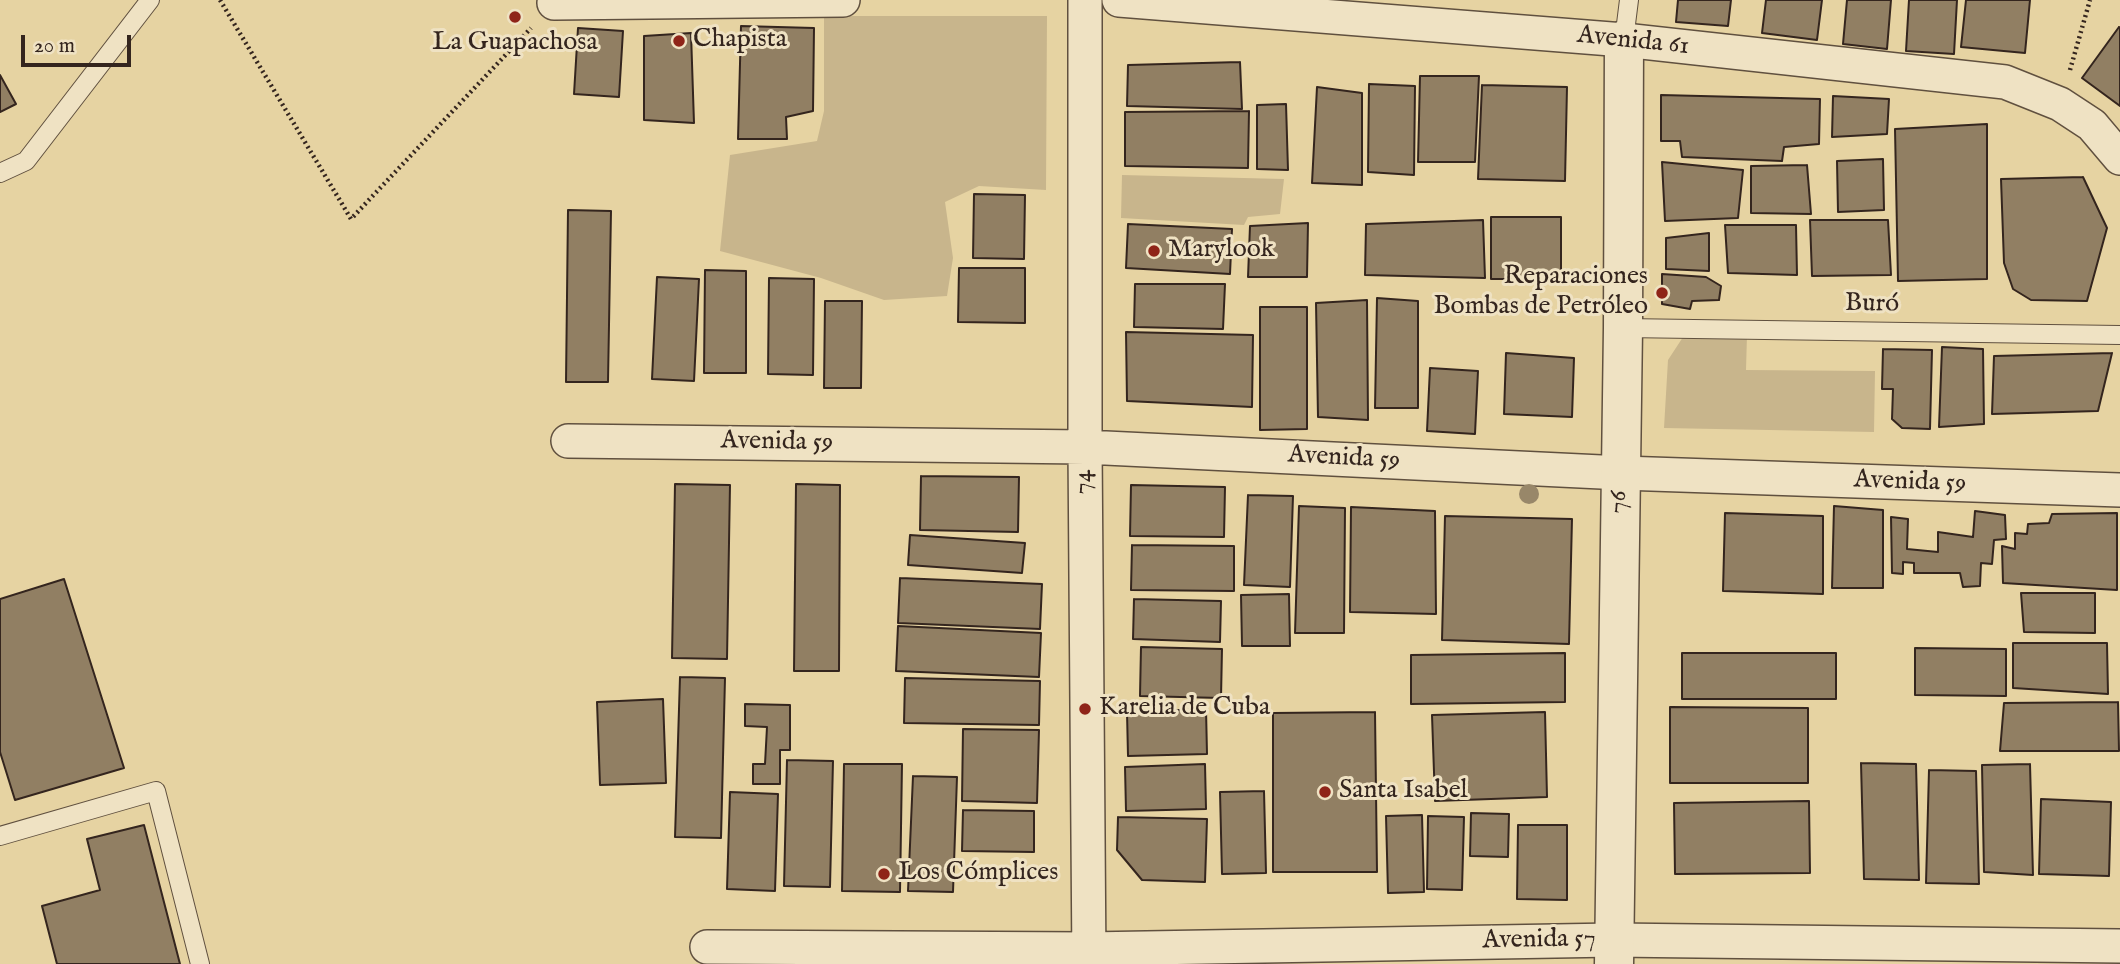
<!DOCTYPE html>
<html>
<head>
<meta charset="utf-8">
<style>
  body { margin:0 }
  #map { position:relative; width:2120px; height:964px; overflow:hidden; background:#e6d3a2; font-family:"IM FELL English",serif }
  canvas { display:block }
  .scale { position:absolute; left:21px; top:35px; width:110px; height:32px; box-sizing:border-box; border:4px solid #34251e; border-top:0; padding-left:9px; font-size:21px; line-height:24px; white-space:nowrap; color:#34251e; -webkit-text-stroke:5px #efe2c3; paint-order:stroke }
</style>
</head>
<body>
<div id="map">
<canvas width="2120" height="964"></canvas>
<div class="scale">20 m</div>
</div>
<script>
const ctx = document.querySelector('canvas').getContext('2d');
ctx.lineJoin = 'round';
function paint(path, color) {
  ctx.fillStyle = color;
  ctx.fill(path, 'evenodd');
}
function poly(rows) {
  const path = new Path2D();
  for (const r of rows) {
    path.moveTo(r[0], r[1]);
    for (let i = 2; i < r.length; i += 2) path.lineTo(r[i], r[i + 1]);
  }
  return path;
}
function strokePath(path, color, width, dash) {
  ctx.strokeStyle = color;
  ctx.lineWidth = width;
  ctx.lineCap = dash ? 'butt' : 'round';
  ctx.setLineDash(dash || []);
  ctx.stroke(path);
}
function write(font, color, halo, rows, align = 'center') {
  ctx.font = font + ' "IM FELL English",serif';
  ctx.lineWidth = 6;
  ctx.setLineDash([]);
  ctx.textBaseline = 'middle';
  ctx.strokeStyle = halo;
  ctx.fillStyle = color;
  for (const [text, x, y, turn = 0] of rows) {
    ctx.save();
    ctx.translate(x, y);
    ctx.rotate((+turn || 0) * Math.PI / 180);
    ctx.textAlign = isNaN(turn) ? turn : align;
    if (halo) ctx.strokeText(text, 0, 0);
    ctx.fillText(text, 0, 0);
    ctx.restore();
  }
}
paint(poly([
  [824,16,1047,16,1046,190,979,186,945,202,953,258,947,296,884,300,821,278,720,251,730,155,817,141,824,111],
  [1122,175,1284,179,1280,214,1248,217,1244,225,1121,218],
  [1685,334,1747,335,1746,370,1875,371,1874,432,1664,428,1668,360]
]), '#c8b58c');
const building = poly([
  [1678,0,1731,0,1728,26,1676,22,1678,0],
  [1766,0,1822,0,1817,40,1762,33,1766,0],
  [1847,0,1891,0,1887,49,1843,44,1847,0],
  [1909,0,1957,0,1954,54,1906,51,1909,0],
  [1966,0,2030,0,2025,53,1961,47,1966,0],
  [741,26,814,28,813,111,786,117,787,139,738,139,741,26],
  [2119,27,2120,28,2120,106,2082,78,2119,27],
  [578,28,623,31,619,97,574,94,578,28],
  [691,33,694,123,644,120,644,36,691,33],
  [1240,62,1242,109,1127,106,1128,65,1240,62],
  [0,75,16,104,0,112,0,75],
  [1420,76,1479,76,1475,162,1418,162,1420,76],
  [1369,84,1415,86,1414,175,1368,172,1369,84],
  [1482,85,1567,87,1565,181,1478,179,1482,85],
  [1317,87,1362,93,1362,185,1312,183,1317,87],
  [1661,95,1820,99,1819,144,1784,147,1782,161,1682,157,1680,141,1661,141,1661,95],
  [1833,96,1889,99,1887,134,1832,137,1833,96],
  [1286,104,1288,170,1257,169,1257,105,1286,104],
  [1249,111,1248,168,1125,166,1125,112,1249,111],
  [1987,124,1987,279,1898,281,1895,129,1987,124],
  [1883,159,1884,210,1838,212,1837,161,1883,159],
  [1662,162,1743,170,1738,218,1665,221,1662,162],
  [1807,165,1811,214,1751,213,1751,166,1807,165],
  [2083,177,2107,228,2087,301,2031,300,2013,289,2004,263,2001,179,2083,177],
  [974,194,1025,195,1024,259,973,258,974,194],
  [568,210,611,211,608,382,566,382,568,210],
  [1491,217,1561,217,1561,279,1491,279,1491,217],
  [1483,220,1485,278,1365,275,1366,224,1483,220],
  [1810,220,1888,220,1891,275,1812,276,1810,220],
  [1308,223,1307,277,1248,277,1250,226,1308,223],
  [1128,224,1232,229,1230,274,1126,268,1128,224],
  [1725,225,1796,225,1797,275,1728,273,1725,225],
  [1709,233,1709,271,1666,269,1666,238,1709,233],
  [959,268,1025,268,1025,323,958,322,959,268],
  [705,270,746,271,746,373,704,373,705,270],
  [1662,274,1706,277,1721,286,1719,300,1692,301,1690,309,1662,304,1662,274],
  [657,277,699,279,694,381,652,379,657,277],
  [769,278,814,279,813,375,768,374,769,278],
  [1135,284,1225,284,1223,329,1134,327,1135,284],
  [1377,298,1418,301,1418,408,1375,408,1377,298],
  [1367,300,1368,420,1318,417,1316,303,1367,300],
  [825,301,862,301,861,388,824,388,825,301],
  [1260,307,1307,307,1307,429,1260,430,1260,307],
  [1126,332,1253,335,1252,407,1127,401,1126,332],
  [1942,347,1983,349,1984,424,1939,427,1942,347],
  [1883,349,1932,350,1930,429,1902,428,1892,419,1893,389,1882,389,1883,349],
  [1506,353,1574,358,1572,417,1504,414,1506,353],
  [2112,353,2098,411,1992,414,1994,356,2112,353],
  [1430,368,1478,371,1475,434,1427,431,1430,368],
  [921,476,1019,477,1018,532,920,530,921,476],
  [675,484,730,485,727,659,672,658,675,484],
  [796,484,840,485,839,671,794,671,796,484],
  [1131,485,1225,487,1224,537,1130,536,1131,485],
  [1248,495,1293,496,1290,587,1244,585,1248,495],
  [1299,506,1345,508,1344,633,1295,633,1299,506],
  [1834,506,1883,510,1883,588,1832,588,1834,506],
  [1351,507,1435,511,1436,614,1350,612,1351,507],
  [1975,511,2005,515,2006,539,1994,540,1992,564,1981,563,1980,586,1963,587,1960,573,1914,573,1914,563,1903,562,1903,574,1892,573,1891,517,1908,519,1907,549,1938,552,1938,532,1973,537,1975,511],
  [1725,513,1823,516,1823,594,1723,591,1725,513],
  [2117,513,2117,590,2003,583,2002,546,2015,549,2015,533,2027,534,2028,524,2049,523,2052,514,2117,513],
  [1445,516,1572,519,1569,644,1442,640,1445,516],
  [910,535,1025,543,1022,573,908,565,910,535],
  [1132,545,1234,546,1234,591,1131,590,1132,545],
  [900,578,1042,584,1040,629,898,623,900,578],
  [64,579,124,768,15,800,0,752,0,599,64,579],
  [2021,593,2095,593,2095,633,2024,632,2021,593],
  [1289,594,1290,646,1242,646,1241,595,1289,594],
  [1134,599,1221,601,1220,642,1133,639,1134,599],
  [898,626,1041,633,1039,677,896,671,898,626],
  [2013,643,2107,643,2108,694,2013,688,2013,643],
  [1141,647,1222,649,1221,698,1140,696,1141,647],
  [1915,648,2006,649,2006,696,1915,695,1915,648],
  [1565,653,1565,702,1411,704,1411,655,1565,653],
  [1682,653,1836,653,1836,699,1682,699,1682,653],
  [680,677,725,678,721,838,675,837,680,677],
  [905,678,1040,681,1039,725,904,723,905,678],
  [663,699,666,783,600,785,597,702,663,699],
  [2118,702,2119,751,2000,751,2004,703,2118,702],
  [745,704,790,705,790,750,780,750,780,784,753,784,753,764,765,764,767,727,745,726,745,704],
  [1670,707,1808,708,1808,783,1670,783,1670,707],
  [1206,709,1207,754,1128,756,1127,712,1206,709],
  [1375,712,1377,872,1273,872,1273,713,1375,712],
  [1545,712,1547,797,1435,801,1432,715,1545,712],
  [963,729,1039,730,1037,803,962,801,963,729],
  [787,760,833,761,830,887,784,886,787,760],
  [1861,763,1916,764,1919,880,1864,879,1861,763],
  [844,764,902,764,900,892,842,891,844,764],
  [1205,764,1206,809,1126,811,1125,767,1205,764],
  [2030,764,2033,875,1984,872,1982,765,2030,764],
  [1929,770,1976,771,1979,884,1926,883,1929,770],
  [913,776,957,777,953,892,908,891,913,776],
  [1264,791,1266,873,1222,874,1220,792,1264,791],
  [730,792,778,794,775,891,727,889,730,792],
  [2041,799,2111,802,2109,876,2039,874,2041,799],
  [1809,801,1810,873,1675,874,1674,803,1809,801],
  [963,810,1034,811,1034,852,962,851,963,810],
  [1471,813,1509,814,1508,857,1470,856,1471,813],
  [1422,815,1424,892,1388,893,1386,816,1422,815],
  [1428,816,1464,817,1462,890,1427,889,1428,816],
  [1118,817,1207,819,1205,882,1142,880,1117,850,1118,817],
  [144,825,180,964,57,964,42,906,100,890,87,839,144,825],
  [1518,825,1567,825,1567,900,1517,899,1518,825]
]);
paint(building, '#917f63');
strokePath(building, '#34251e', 2);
const service = poly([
  [1624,40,1629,0],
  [0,173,26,161,150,0],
  [1623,328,2120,335],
  [0,836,156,791,200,964]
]);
const minor = poly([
  [1085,0,1085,447,1089,964],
  [1119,0,1624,40,2005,82,2060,104,2092,125,2120,158],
  [554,3,843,0],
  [568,441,1085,447,1622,473,2120,490],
  [707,947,1088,949,1614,940,2120,946]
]);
const tertiary = poly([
  [1614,964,1623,328,1624,40]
]);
strokePath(service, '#60503f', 20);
strokePath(minor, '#60503f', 36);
strokePath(tertiary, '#60503f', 41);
strokePath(poly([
  [220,0,351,219,531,28],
  [2070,70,2090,0]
]), '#34251e', 4.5, [2, 3.5]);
strokePath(service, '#efe2c3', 18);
strokePath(minor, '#efe2c3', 33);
strokePath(tertiary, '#efe2c3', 38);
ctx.fillStyle = '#988769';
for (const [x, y] of [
  [1529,494]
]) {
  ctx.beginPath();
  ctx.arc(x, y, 10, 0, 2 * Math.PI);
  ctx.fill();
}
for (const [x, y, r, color] of [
  [515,17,7,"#8f2418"],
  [679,41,7,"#8f2418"],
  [1154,251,7,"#8f2418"],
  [1662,293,7,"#8f2418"],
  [1085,709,7,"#8f2418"],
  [1325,792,7,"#8f2418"],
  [884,874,7,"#8f2418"]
]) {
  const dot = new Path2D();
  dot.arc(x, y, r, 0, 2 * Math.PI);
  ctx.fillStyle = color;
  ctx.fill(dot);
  strokePath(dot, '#efe2c3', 2.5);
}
write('26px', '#34251e', '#efe2c3', [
  ["Chapista",693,41],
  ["La Guapachosa",515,44,"center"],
  ["Marylook",1168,251],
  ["Reparaciones",1648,278,"right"],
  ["Bombas de Petróleo",1648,308,"right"],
  ["Karelia de Cuba",1099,709],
  ["Santa Isabel",1339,792],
  ["Los Cómplices",898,874]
], 'left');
write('26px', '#34251e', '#efe2c3', [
  ["Avenida 61",1633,42,6],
  ["Buró",1872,305,1],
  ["Avenida 59",777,443,1],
  ["Avenida 59",1344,459,3],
  ["74",1085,482,-90],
  ["Avenida 59",1910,483,2],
  ["76",1620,502,-89],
  ["Avenida 57",1539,941,-1]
]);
</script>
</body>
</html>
